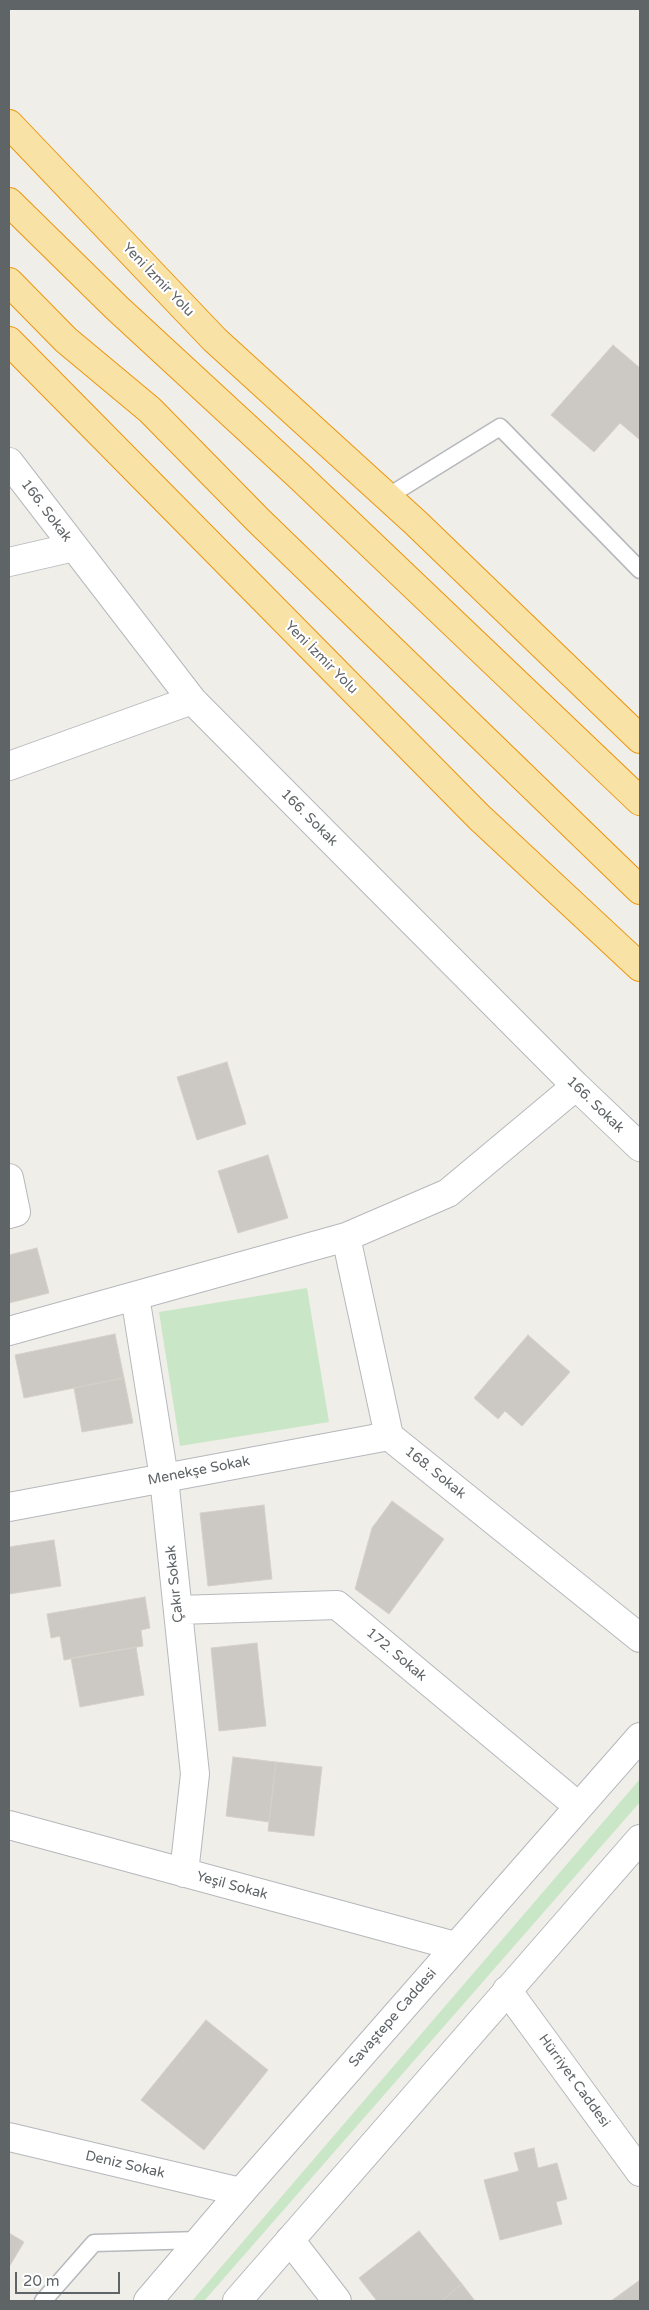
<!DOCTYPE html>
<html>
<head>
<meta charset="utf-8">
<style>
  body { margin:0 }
  #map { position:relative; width:649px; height:2310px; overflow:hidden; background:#f0eee8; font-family:"Varela Round",sans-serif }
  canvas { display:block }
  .frame { position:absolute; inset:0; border:10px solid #5f6467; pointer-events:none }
  .scale { position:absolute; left:15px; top:2272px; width:105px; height:22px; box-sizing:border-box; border:2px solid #5f6467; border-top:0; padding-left:6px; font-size:15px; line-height:18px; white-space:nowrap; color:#5f6467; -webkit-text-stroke:4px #fff; paint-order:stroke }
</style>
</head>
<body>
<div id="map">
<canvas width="649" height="2310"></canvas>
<div class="frame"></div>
<div class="scale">20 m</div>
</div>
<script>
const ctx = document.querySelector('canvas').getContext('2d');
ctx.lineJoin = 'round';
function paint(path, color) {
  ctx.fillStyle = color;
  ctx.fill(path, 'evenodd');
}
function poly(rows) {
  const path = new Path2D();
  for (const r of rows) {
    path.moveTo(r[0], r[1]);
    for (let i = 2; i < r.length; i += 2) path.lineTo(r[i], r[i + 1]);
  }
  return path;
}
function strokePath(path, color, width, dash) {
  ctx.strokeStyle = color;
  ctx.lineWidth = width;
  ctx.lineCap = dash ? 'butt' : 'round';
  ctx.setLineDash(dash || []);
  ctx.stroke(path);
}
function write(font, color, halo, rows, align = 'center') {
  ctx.font = font + ' "Varela Round",sans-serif';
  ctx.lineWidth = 4.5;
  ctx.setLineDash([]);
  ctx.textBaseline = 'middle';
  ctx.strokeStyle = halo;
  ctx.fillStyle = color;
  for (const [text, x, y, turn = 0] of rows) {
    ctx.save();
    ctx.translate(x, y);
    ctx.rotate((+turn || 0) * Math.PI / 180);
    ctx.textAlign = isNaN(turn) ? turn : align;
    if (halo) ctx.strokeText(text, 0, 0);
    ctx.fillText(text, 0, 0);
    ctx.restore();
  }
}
paint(poly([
  [307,1288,329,1422,180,1446,159,1312],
  [640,1779,640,1802,204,2301,192,2301]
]), '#c9e6c7');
const building = poly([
  [613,345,640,368,640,440,620,423,594,452,551,415,613,345],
  [227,1062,246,1124,197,1140,177,1077,227,1062],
  [268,1155,288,1218,238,1233,218,1171,268,1155],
  [37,1248,49,1293,9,1303,9,1255,37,1248],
  [115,1334,124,1378,24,1398,15,1355,115,1334],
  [528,1335,570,1372,522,1426,505,1411,498,1419,474,1398,528,1335],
  [124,1378,133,1423,82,1432,74,1388,124,1378],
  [392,1501,444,1539,389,1614,355,1589,372,1528,392,1501],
  [264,1505,272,1579,208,1586,200,1513,264,1505],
  [54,1540,61,1586,9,1594,9,1547,54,1540],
  [145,1597,150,1628,141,1630,143,1646,64,1660,60,1636,51,1638,47,1614,145,1597],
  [257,1643,266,1726,219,1731,211,1648,257,1643],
  [136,1647,144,1695,80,1707,71,1658,136,1647],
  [233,1757,276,1762,269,1822,226,1816,233,1757],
  [276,1762,322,1767,314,1836,268,1831,276,1762],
  [206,2020,268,2070,204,2150,141,2100,206,2020],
  [534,2148,538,2168,557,2163,567,2199,556,2202,562,2224,500,2240,484,2180,519,2171,514,2153,534,2148],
  [419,2231,462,2284,441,2301,377,2301,359,2278,419,2231],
  [9,2233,24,2242,9,2267,9,2233],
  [640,2280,640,2301,611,2301,640,2280],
  [462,2284,475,2301,441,2301,462,2284]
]);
paint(building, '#ccc9c5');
strokePath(building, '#d5d0c7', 1);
const service = poly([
  [387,497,500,427,640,570],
  [43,2301,94,2243,200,2240]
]);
const minor = poly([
  [9,462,192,700,576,1086,640,1147],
  [9,562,74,547],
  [9,766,192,700],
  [9,1178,16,1212,9,1214],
  [346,1237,389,1436,640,1638],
  [135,1296,164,1478,195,1774,184,1873],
  [9,1331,346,1237,448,1193,576,1086],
  [9,1507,389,1436],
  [178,1610,337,1605,578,1806],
  [9,1825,455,1946],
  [507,1990,640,2172],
  [9,2137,241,2192],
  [290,2240,337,2301]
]);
const secondary = poly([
  [148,2301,241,2192,640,1737],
  [237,2301,640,1839]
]);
const trunk = poly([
  [9,124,215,340,416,523,640,739],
  [9,202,117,308,298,475,640,801],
  [9,282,66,340,150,410,258,520,640,890],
  [9,341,479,817,640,967]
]);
strokePath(service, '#b5b8bc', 19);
strokePath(minor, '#b5b8bc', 30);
strokePath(secondary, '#b4b8bc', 30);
strokePath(trunk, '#eb960e', 30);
strokePath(service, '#fff', 16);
strokePath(minor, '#fff', 28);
strokePath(secondary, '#fff', 28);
strokePath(trunk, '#f8e2a6', 28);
write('14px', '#5f6467', '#fff', [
  ["Yeni İzmir Yolu",158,280,46],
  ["166. Sokak",46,511,53],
  ["Yeni İzmir Yolu",321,658,45],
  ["166. Sokak",309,818,45],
  ["166. Sokak",595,1105,44],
  ["Menekşe Sokak",199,1471,-11],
  ["168. Sokak",435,1473,39],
  ["Çakır Sokak",175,1584,-96],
  ["172. Sokak",396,1655,40],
  ["Yeşil Sokak",232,1886,15],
  ["Savaştepe Caddesi",393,2018,-49],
  ["Hürriyet Caddesi",574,2081,54],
  ["Deniz Sokak",125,2165,13]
]);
</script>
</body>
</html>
